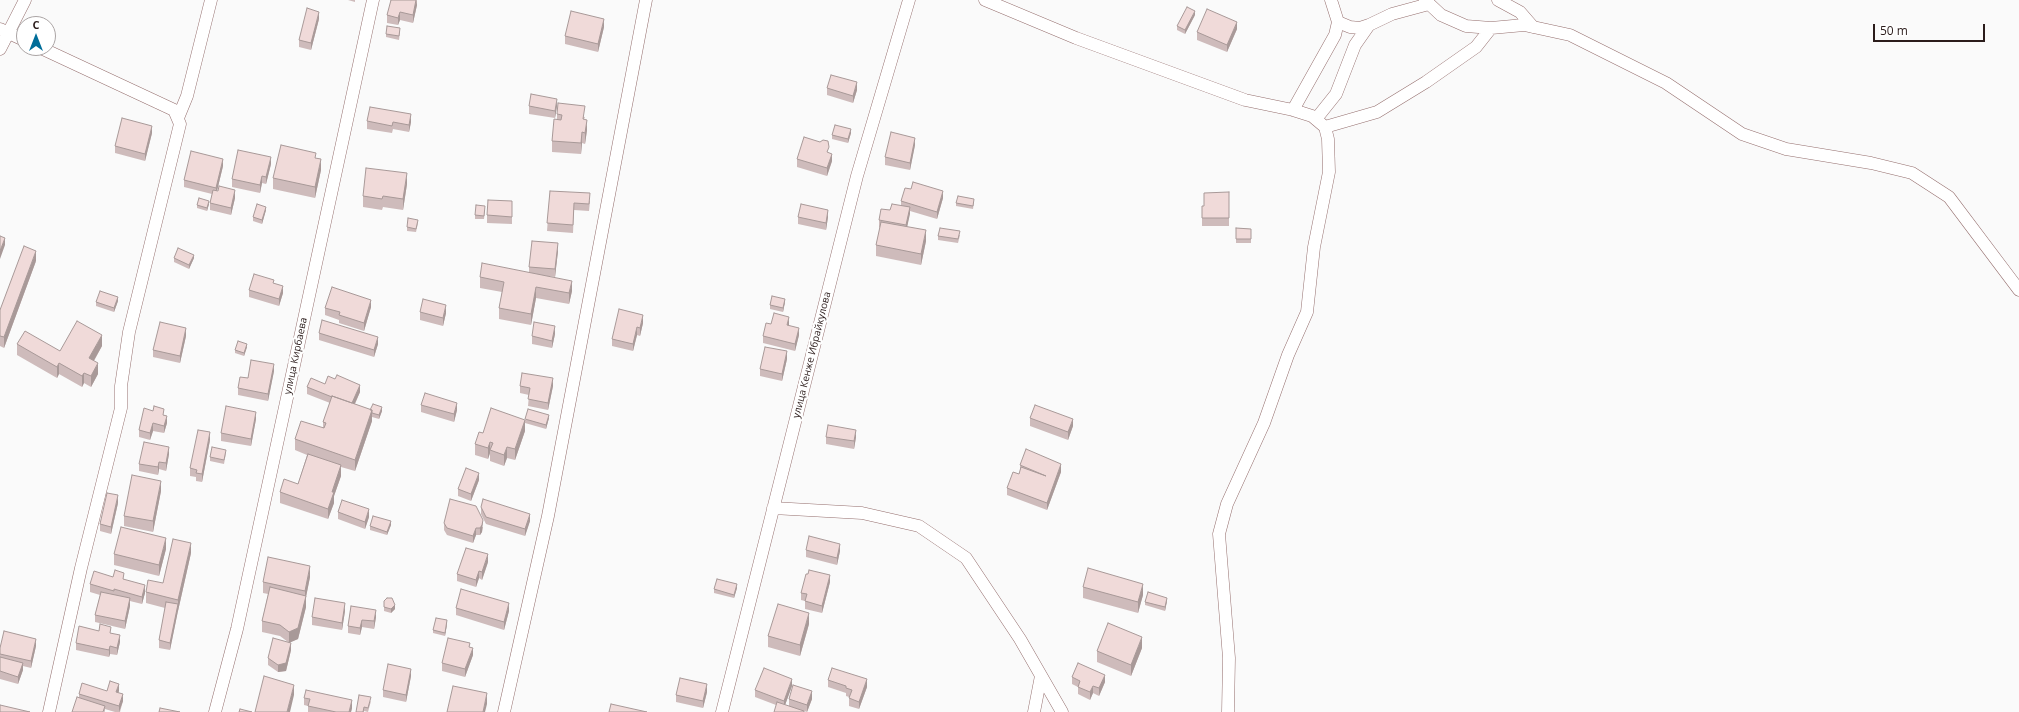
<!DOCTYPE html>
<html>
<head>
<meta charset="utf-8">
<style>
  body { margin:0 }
  #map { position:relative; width:2019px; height:712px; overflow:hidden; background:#fafafa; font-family:"Open Sans",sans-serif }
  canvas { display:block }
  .north { position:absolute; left:16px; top:16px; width:40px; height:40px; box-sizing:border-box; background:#fff; border:1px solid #aaa4a4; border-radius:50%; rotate:0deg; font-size:11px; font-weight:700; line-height:16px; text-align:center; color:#2b1c1b }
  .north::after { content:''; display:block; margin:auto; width:14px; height:18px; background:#006d99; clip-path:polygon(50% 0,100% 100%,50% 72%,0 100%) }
  .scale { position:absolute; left:1873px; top:24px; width:112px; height:18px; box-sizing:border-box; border:2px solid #2b1c1b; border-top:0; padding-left:5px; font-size:12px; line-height:14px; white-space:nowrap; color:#2b1c1b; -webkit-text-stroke:3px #fff; paint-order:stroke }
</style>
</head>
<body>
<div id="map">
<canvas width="2019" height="712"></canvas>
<div class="north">С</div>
<div class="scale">50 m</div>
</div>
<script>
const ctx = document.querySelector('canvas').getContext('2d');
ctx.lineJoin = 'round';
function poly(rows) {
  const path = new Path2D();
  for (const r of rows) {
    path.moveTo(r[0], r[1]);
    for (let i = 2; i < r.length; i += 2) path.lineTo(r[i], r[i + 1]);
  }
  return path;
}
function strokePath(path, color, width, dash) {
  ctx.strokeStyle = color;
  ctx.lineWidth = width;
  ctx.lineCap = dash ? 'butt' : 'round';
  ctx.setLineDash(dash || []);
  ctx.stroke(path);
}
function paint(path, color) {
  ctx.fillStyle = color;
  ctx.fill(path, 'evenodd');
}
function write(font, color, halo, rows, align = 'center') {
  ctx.font = font + ' "Open Sans",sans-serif';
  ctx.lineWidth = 4;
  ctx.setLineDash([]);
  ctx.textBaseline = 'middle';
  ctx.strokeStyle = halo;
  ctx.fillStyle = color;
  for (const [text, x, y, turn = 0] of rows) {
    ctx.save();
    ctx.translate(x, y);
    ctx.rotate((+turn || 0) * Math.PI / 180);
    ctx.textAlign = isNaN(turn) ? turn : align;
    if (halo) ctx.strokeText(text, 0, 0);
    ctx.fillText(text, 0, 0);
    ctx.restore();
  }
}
const minor = poly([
  [985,0,1076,38,1245,100,1293,110,1312,116,1325,127,1328,139,1329,172,1314,247,1307,312,1288,355,1264,423,1227,504,1219,534,1229,658,1228,712],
  [1425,0,1441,15,1466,26,1491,28,1524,25,1570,35,1666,83,1742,134,1786,149,1871,163,1912,173,1949,197,2019,290],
  [1498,0,1520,12,1533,27],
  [1338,22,1350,27,1360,28,1369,25],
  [0,29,24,40],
  [41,48,174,110,180,124,129,332,121,386,121,408,81,568,49,712],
  [0,49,25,0],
  [1293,110,1335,35,1338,22,1331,0],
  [178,118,187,96,211,0],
  [1316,119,1336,94,1355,45,1369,25,1392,14,1429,4],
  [1325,127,1377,112,1426,82,1476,47,1491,28],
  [773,508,862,513,919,526,966,558,1020,639,1062,712],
  [215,712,237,629,373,0],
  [504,712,548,516,646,0],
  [722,712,857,176,909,0],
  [1034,712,1041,676]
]);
strokePath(minor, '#956f6e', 13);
strokePath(minor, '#fff', 12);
paint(poly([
  [348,0,355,0,355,2],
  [417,0,417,5,413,23,400,20,398,25,387,23,387,15],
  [1195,15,1185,34,1177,30,1177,26],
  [319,19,311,50,299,47,299,40],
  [604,27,598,52,565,44,565,36],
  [1237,29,1227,52,1197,40,1197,32],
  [400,31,399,40,386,37,386,34],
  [827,88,857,90,853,103,827,95],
  [529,106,557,106,555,118,529,114],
  [557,114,585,117,584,119,587,130,585,144,582,143,581,154,552,152,552,141,557,119],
  [367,121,411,122,409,132,393,129,392,133,367,129],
  [152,133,145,161,115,153,115,146],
  [851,133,848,143,832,139,832,135],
  [915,145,910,170,885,165,885,157],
  [829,153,832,161,827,176,797,167,797,159],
  [271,164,266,184,262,183,260,193,232,187,232,179],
  [223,166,217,191,235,198,231,215,210,210,210,203,212,194,184,187,184,180],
  [321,170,315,198,273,189,273,178],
  [407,184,403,210,383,207,382,210,363,207,363,196],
  [550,191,590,201,589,211,574,210,573,233,547,231],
  [1229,192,1229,226,1202,226,1202,206,1204,206],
  [943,198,937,219,910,211,907,227,926,241,921,265,876,256,876,245,880,228,879,227,879,220,890,210,901,206,901,201],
  [974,202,973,209,956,206,956,203],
  [209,204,207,211,197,208,197,205],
  [512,209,512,224,487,223,487,215],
  [266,210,262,224,253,221,253,217],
  [485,210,484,219,475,219,475,215],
  [798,217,828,217,826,230,798,224],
  [418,223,416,232,407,231,407,227],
  [1236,228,1251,229,1251,243,1236,243],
  [960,235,958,243,938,240,938,236],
  [558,251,555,277,548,276,572,291,569,304,536,298,531,325,499,319,499,308,502,292,480,288,480,277,529,272,529,267],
  [174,258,194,258,189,269,174,262],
  [36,261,4,348,0,346,0,310],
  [274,284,283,293,279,306,249,297,249,290],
  [118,301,114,312,96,306,96,302],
  [785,302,783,312,770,309,770,305],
  [371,307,364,331,339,323,339,320,325,315,325,308],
  [420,312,446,313,443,326,420,320],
  [643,323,640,336,637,335,633,351,612,346,612,339],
  [771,324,789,325,789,326,799,335,795,351,763,343,763,336],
  [319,333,378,344,374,357,319,340],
  [555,334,552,348,532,344,532,336],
  [186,336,180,363,153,357,153,350],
  [17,344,60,351,102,346,94,361,98,374,91,387,84,383,82,387,59,374,57,378,17,355],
  [247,347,244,356,235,353,235,350],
  [787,359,782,381,760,376,760,369],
  [274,371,268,401,238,395,238,388,248,378],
  [325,384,360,392,355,404,370,410,382,411,379,419,372,417,372,421,355,471,341,467,341,476,334,496,334,503,328,519,280,503,280,492,298,484,307,455,295,450,295,439,323,428,323,422,330,403,307,394,307,387],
  [520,386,553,386,548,410,528,406,529,395,520,393],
  [421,405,457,410,454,422,421,412],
  [164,415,167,423,164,433,153,431,150,440,139,437,139,430],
  [549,418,546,429,525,423,525,431,515,460,507,458,504,466,490,461,490,453,488,459,475,455,475,444,483,433,525,420],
  [1030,418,1073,426,1068,440,1030,426],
  [256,419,251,446,221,441,221,433],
  [826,437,856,437,854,449,826,444],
  [210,440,202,482,196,481,196,477,190,476,190,468],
  [226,453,224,464,210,461,210,457],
  [169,454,166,471,159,469,158,475,139,471,139,464],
  [1020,465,1061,472,1047,510,1007,495,1007,488,1019,474,1020,472],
  [479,480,471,501,458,496,458,489],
  [161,491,153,532,124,526,124,516],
  [118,503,111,534,100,531,100,524],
  [481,507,530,521,525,536,486,524,481,514],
  [338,512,369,517,365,529,338,519],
  [444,523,483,527,482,532,480,535,476,535,473,543,447,535,444,530],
  [391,525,387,535,370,530,370,526],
  [166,549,159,576,114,565,114,554],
  [806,550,840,551,837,565,806,557],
  [191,553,178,611,178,610,170,650,159,648,159,640,165,608,146,603,146,592,163,583],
  [488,562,482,580,479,578,476,587,457,581,457,574],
  [808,574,830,582,822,613,805,609,805,601,801,600,801,593],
  [113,577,124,579,145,593,142,604,130,601,130,606,125,629,95,622,95,615,100,595,90,592,90,584],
  [310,577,306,597,306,607,298,639,290,642,291,650,286,671,278,672,268,665,268,658,288,642,280,636,262,632,262,621,268,594,263,593,263,582],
  [1083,587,1143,595,1138,613,1083,598],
  [737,588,734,598,714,593,714,589],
  [384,601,395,609,391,613,384,611],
  [1167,601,1165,611,1145,605,1145,602],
  [351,606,376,617,374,629,362,627,360,635,348,633,348,626],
  [456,608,509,611,504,630,456,615],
  [345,611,342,630,312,625,312,617],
  [447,624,445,636,433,633,433,630],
  [809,624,800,656,768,647,768,636],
  [111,633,120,642,117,655,110,654,109,657,76,650,76,643],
  [36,646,31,668,23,666,23,670,18,684,0,679,0,654],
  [1142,648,1131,676,1097,662,1097,651],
  [473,655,465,677,442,671,442,663],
  [411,676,406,702,383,697,383,690],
  [1072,677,1105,682,1099,696,1093,693,1090,700,1078,694,1078,687,1072,684],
  [828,680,867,687,859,709,849,706,849,697,846,696,846,693,828,687],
  [792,686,785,705,789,706,789,699,812,699,807,712,804,711,804,712,776,705,755,697,755,690],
  [107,691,119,691,118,692,123,701,120,712,115,712,105,709,105,712,79,698,79,694],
  [707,692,703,708,676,702,676,695],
  [304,698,352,708,351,712,308,712,308,706,304,705],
  [371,701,368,712,364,711,364,712,356,712]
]), '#cebbbb');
paint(poly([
  [416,0,417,5,413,23,413,15],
  [1195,11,1195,15,1185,34,1185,30],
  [319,12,319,19,311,50,311,43],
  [400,12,400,20,398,25,398,18],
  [604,19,604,27,598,52,598,44],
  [1237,22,1237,29,1227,52,1227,45],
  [857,82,857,90,853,103,853,96],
  [557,99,557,106,555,118,555,111],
  [411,114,411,122,409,132,409,125],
  [587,120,587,130,585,144,585,133],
  [152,126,152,133,145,161,145,154],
  [851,129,851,133,848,143,848,139],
  [582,132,582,143,581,154,581,143],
  [915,138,915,145,910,170,910,163],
  [832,154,832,161,827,176,827,168],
  [271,157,271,164,266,184,266,177],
  [223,159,223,166,216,195,216,188],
  [321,159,321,170,315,198,315,187],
  [407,173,407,184,403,210,403,199],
  [262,176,262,183,260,193,260,185],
  [235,190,235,198,231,215,231,208],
  [943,191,943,198,937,219,937,212],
  [209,201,209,204,207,211,207,208],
  [266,207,266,210,262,224,262,220],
  [910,207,910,214,906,232,906,225],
  [828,210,828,217,826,230,826,223],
  [926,230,926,241,921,265,921,254],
  [5,238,5,245,0,259,0,251],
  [558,243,558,251,555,277,555,269],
  [36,251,36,261,4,348,4,337],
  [194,255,194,258,189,269,189,265],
  [572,281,572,291,569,304,569,293],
  [283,286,283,293,279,306,279,299],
  [536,287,536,298,531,325,531,314],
  [118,297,118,301,114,312,114,308],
  [785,299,785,302,783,312,783,308],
  [371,300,371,307,364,331,364,323],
  [446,305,446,313,443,326,443,318],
  [643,315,643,323,640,336,640,328],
  [789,317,789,325,787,333,787,325],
  [555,326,555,334,552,348,552,341],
  [637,327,637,335,633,351,633,344],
  [186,328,186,336,180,363,180,356],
  [799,328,799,335,795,351,795,344],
  [102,335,102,346,89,369,89,358],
  [378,337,378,344,374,357,374,350],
  [247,344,247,347,244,356,244,353],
  [787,351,787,359,782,381,782,374],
  [59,363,59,374,57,378,57,367],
  [98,363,98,374,91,387,91,376],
  [274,364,274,371,268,401,268,394],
  [84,373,84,383,82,387,82,376],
  [553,378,553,386,548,410,548,403],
  [360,385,360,392,351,412,351,405],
  [457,403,457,410,454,422,454,414],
  [382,407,382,411,379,419,379,415],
  [372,410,372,421,355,471,355,460],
  [256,412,256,419,251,446,251,439],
  [549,415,549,418,546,429,546,425],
  [167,416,167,423,164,433,164,426],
  [1073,419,1073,426,1068,440,1068,432],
  [525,420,525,431,515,460,515,449],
  [153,423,153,431,150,440,150,433],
  [856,430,856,437,854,449,854,441],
  [210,432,210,440,202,482,202,474],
  [490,442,490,453,488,459,488,448],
  [169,447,169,454,166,471,166,463],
  [507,447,507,458,504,466,504,455],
  [159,462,159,469,158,475,158,467],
  [1061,464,1061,472,1047,510,1047,503],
  [341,465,341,476,334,496,334,503,328,519,328,509,332,492],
  [479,473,479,480,471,501,471,494],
  [161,481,161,491,153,532,153,521],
  [118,495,118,503,111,534,111,527],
  [369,509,369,517,365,529,365,522],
  [530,514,530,521,525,536,525,529],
  [483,520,482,532,480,535,480,528],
  [391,521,391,525,387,535,387,532],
  [476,528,476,535,473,543,473,536],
  [166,538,166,549,159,576,159,565],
  [191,543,191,553,178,611,178,600],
  [840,544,840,551,837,565,837,558],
  [488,554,488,562,482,580,482,572],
  [310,566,310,577,306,597,306,607,298,639,289,643,289,632,305,600,305,591],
  [479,571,479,578,476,587,476,580],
  [830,575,830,582,822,613,822,606],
  [737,584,737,588,734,598,734,595],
  [1143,584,1143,595,1138,613,1138,602],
  [145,585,145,593,142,604,142,597],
  [130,598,130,606,125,629,125,621],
  [1167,598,1167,601,1165,611,1165,607],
  [345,603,345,611,342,630,342,623],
  [509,603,509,611,504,630,504,622],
  [178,604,178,611,170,650,170,643],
  [395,605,395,609,391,613,391,609],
  [376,610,376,617,374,629,374,621],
  [809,613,809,624,800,656,800,645],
  [362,620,362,627,360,635,360,628],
  [447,620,447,624,445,636,445,633],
  [120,635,120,642,117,655,117,648],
  [1142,637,1142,648,1131,676,1131,665],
  [36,639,36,646,31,668,31,661],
  [291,643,291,650,286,671,278,672,278,665],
  [110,646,110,654,109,657,109,650],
  [473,648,473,655,465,677,465,669],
  [23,663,23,670,18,684,18,677],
  [411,669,411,676,406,702,406,695],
  [1105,675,1105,682,1099,696,1099,688],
  [792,679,792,686,784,708,784,701],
  [867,679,867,687,859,709,859,702],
  [119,684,119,691,116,699,116,692],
  [707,684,707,692,703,708,703,701],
  [294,685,294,695,290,712,287,712],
  [1093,686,1093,693,1090,700,1090,692],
  [812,691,812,699,807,712,807,705],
  [487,693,487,704,485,712,483,712],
  [123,694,123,701,119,712,119,706],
  [352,700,352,708,351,712,349,712]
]), '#a89998');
const building = poly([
  [391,0,416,0,413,15,400,12,398,18,387,15,391,0],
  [1187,7,1195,11,1185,30,1177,26,1187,7],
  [307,8,319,12,311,43,299,40,307,8],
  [1207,9,1237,22,1227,45,1197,32,1207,9],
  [571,11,604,19,598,44,565,36,571,11],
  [387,26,400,28,399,36,386,34,387,26],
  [831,75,857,82,853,96,827,88,831,75],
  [531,94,557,99,555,111,529,106,531,94],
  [558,103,585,106,583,119,587,120,585,133,582,132,581,143,552,141,554,119,561,120,562,115,557,114,558,103],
  [370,107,411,114,409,125,393,122,392,126,367,121,370,107],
  [122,118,152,126,145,154,115,146,122,118],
  [835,125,851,129,848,139,832,135,835,125],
  [891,132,915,138,910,163,885,157,891,132],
  [804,137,820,142,823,140,828,141,829,147,827,152,832,154,827,168,797,159,804,137],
  [281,145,316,153,315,158,321,159,315,187,273,178,281,145],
  [238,150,271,157,266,177,262,176,260,185,232,179,238,150],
  [191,151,223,159,216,188,184,180,191,151],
  [366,168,407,173,403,199,383,196,382,199,363,196,366,168],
  [913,182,943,191,937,212,901,201,905,188,911,189,913,182],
  [219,186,235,190,231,208,210,203,213,190,218,191,219,186],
  [550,191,590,193,589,204,574,203,573,225,547,223,550,191],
  [1229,192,1229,218,1202,218,1202,206,1204,206,1204,193,1229,192],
  [958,196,974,199,973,206,956,203,958,196],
  [199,198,209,201,207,208,197,205,199,198],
  [488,200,512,201,512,217,487,215,488,200],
  [257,204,266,207,262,220,253,217,257,204],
  [801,204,828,210,826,223,798,217,801,204],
  [892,204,910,207,906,225,879,220,881,209,890,210,892,204],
  [476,205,485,206,484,216,475,215,476,205],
  [408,218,418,220,416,229,407,227,408,218],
  [881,222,926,230,921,254,876,245,881,222],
  [940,228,960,231,958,239,938,236,940,228],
  [1236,228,1251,229,1251,239,1236,239,1236,228],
  [0,236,5,238,0,251,0,236],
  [532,241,558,243,555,269,529,267,532,241],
  [24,246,36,251,4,337,0,336,0,310,24,246],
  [178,248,194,255,189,265,174,258,178,248],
  [482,263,572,281,569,293,536,287,531,314,499,308,504,282,480,277,482,263],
  [254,274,274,280,273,283,283,286,279,299,249,290,254,274],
  [332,287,371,300,364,323,339,315,340,312,325,308,332,287],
  [100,291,118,297,114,308,96,302,100,291],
  [772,296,785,299,783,308,770,305,772,296],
  [423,299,446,305,443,318,420,312,423,299],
  [619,309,643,315,640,328,637,327,633,344,612,339,619,309],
  [774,313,789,317,787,325,799,328,795,344,763,336,766,323,771,324,774,313],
  [322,320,378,337,374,350,319,333,322,320],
  [77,321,102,335,89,358,98,363,91,376,84,373,82,376,59,363,57,367,17,344,25,331,60,351,77,321],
  [160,322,186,328,180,356,153,350,160,322],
  [534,322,555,326,552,341,532,336,534,322],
  [238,341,247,344,244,353,235,350,238,341],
  [765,347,787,351,782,374,760,369,765,347],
  [251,360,274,364,268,394,238,388,240,377,248,378,251,360],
  [522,373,553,378,548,403,528,399,530,388,520,386,522,373],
  [337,375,360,385,352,403,332,396,332,397,307,387,311,378,325,384,328,376,335,379,337,375],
  [425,393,457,403,454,414,421,405,425,393],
  [332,396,372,410,355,460,295,439,301,421,324,428,326,423,323,422,332,396],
  [373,404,382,407,379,415,372,413,372,410,370,410,373,404],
  [1035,405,1073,419,1068,432,1030,418,1035,405],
  [154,406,164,409,163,415,167,416,164,426,153,423,150,433,139,430,144,408,153,411,154,406],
  [226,406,256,412,251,439,221,433,226,406],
  [491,408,525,420,515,449,507,447,504,455,490,450,493,443,490,442,488,448,475,444,479,432,483,433,491,408],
  [528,409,549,415,546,425,525,419,528,409],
  [828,425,856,430,854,441,826,437,828,425],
  [198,430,210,432,202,474,196,473,197,470,190,468,198,430],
  [144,442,169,447,166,463,159,462,158,467,139,464,144,442],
  [212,447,226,450,224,460,210,457,212,447],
  [1026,449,1061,464,1047,503,1007,488,1013,472,1019,474,1021,467,1046,476,1020,465,1026,449],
  [308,454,341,465,332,492,334,492,328,509,280,492,284,479,298,484,308,454],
  [466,468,479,473,471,494,458,489,466,468],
  [132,475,161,481,153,521,124,516,132,475],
  [107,493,118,495,111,527,100,524,107,493],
  [450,499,476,506,483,520,482,525,480,528,476,528,473,536,447,528,444,523,450,499],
  [483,499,530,514,525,529,486,517,481,507,483,499],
  [342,500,369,509,365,522,338,512,342,500],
  [373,516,391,521,387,532,370,526,373,516],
  [121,527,166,538,159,565,114,554,121,527],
  [809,536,840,544,837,558,806,550,809,536],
  [173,539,191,543,178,600,146,592,148,580,163,583,173,539],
  [466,548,488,554,482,572,479,571,476,580,457,574,466,548],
  [268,557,310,566,305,591,263,582,268,557],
  [1088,568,1143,584,1138,602,1083,587,1088,568],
  [115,570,124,573,123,579,145,585,142,597,114,589,114,591,90,584,94,571,113,577,115,570],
  [809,570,830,575,822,606,805,601,807,594,801,593,806,574,808,574,809,570],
  [717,579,737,584,734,595,714,589,717,579],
  [270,587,306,596,298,628,289,632,280,625,262,621,270,587],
  [461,589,509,603,504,622,456,608,461,589],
  [101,592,130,598,125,621,95,615,101,592],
  [1148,592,1167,598,1165,607,1145,602,1148,592],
  [315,598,345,603,342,623,312,617,315,598],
  [387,598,392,598,395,605,391,609,384,607,384,601,387,598],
  [166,602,178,604,170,643,159,640,166,602],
  [778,604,809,613,800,645,768,636,778,604],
  [351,606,376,610,374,621,362,620,360,628,348,626,351,606],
  [436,618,447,620,445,633,433,630,436,618],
  [1108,623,1142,637,1131,665,1097,651,1108,623],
  [100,624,111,627,110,633,120,635,117,648,110,646,109,650,76,643,79,626,99,631,100,624],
  [4,631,36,639,31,661,0,654,0,648,4,631],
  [273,638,291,643,286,663,278,665,268,658,273,638],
  [448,638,470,643,469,647,473,648,465,669,442,663,448,638],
  [0,657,23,663,18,677,0,671,0,657],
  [1078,663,1105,675,1099,688,1093,686,1090,692,1078,687,1080,681,1072,677,1078,663],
  [388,664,411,669,406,695,383,690,388,664],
  [764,668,792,679,784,701,755,690,764,668],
  [832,668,867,679,859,702,849,698,852,690,846,688,846,686,828,680,832,668],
  [264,676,294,685,287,712,255,712,264,676],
  [680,678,707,684,703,701,676,695,680,678],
  [110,681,119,684,116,692,123,694,119,706,79,694,82,683,107,691,110,681],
  [793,685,812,691,807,705,789,699,793,685],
  [453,686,487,693,483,712,447,712,453,686],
  [306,690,352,700,349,712,336,712,308,706,310,699,304,698,306,690],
  [359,695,371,697,368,708,364,707,363,712,356,712,359,695],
  [77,697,105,706,103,712,72,712,77,697],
  [777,702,804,711,804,712,774,712,777,702],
  [611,704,647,712,609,712,611,704],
  [0,705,30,712,0,712,0,705],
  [160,708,180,712,159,712,160,708],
  [240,709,252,712,239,712,240,709]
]);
paint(building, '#f0dad9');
strokePath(building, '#a89998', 1);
write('10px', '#2b1c1b', '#fff', [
  ["улица Кенже Ибрайкулова",812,355,-76],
  ["улица Кирбаева",296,356,-78]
]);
</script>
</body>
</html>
